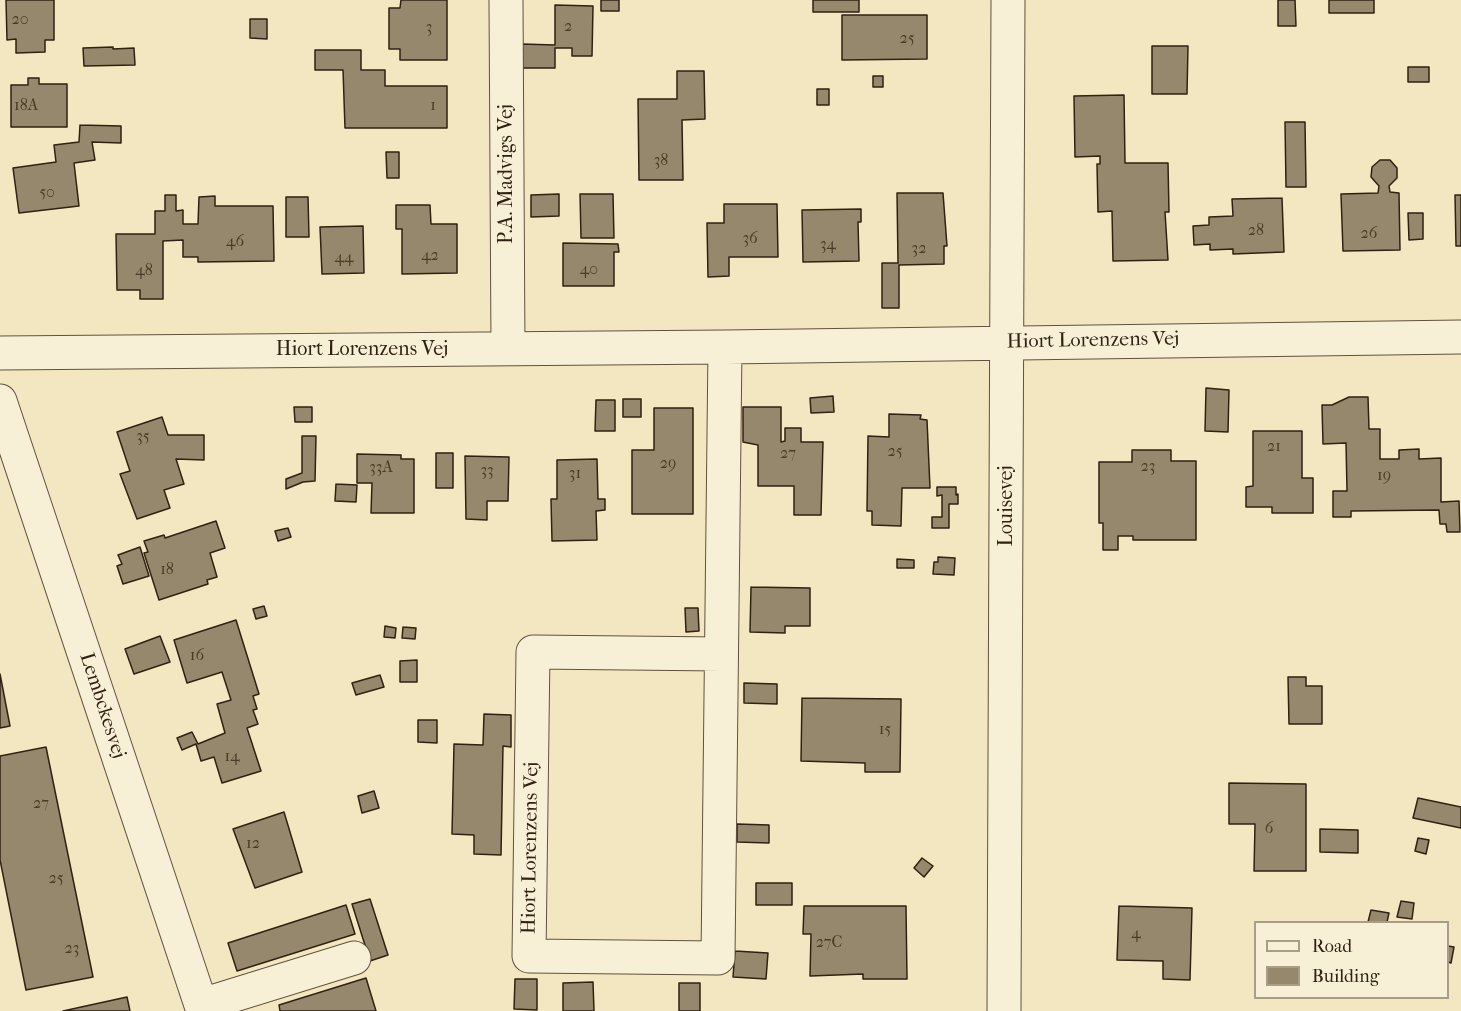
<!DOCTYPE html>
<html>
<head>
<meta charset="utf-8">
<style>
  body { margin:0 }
  #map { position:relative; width:1461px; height:1011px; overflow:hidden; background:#f2e7c0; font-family:"IM FELL French Canon",serif }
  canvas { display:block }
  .legend { position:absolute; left:1254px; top:921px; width:195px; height:78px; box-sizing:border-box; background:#f7efd6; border:2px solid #a79d88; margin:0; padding:8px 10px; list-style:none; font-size:18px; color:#302112 }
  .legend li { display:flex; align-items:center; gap:12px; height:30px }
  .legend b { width:30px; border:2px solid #a79d88 }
</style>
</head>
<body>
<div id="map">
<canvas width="1461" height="1011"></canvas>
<ul class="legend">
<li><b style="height:8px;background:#f7efd6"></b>Road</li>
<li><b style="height:16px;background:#95886c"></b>Building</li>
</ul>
</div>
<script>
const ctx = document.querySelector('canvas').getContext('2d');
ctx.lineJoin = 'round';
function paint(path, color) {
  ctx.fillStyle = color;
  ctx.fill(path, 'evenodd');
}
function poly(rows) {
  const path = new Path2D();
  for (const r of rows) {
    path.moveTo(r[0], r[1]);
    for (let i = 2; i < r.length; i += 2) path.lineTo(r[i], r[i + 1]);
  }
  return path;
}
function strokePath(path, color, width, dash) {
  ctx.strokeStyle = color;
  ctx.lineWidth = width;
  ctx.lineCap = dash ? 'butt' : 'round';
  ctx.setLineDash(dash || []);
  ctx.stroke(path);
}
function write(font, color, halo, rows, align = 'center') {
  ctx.font = font + ' "IM FELL French Canon",serif';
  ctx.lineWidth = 6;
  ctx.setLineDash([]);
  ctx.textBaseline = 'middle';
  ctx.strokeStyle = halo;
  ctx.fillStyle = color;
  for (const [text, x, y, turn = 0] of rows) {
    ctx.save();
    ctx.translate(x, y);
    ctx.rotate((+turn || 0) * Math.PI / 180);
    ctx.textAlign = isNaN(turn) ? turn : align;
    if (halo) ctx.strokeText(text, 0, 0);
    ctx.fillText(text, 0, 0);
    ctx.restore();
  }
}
const building = poly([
  [6,0,54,0,54,40,45,40,45,52,16,53,16,39,7,40,6,0],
  [401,0,447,0,447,60,400,60,400,49,389,49,389,8,400,8,401,0],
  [601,0,619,0,619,11,601,11,601,0],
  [813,0,859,0,859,12,813,12,813,0],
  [1278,0,1295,0,1296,26,1278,26,1278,0],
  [1329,0,1374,0,1374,13,1329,13,1329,0],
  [555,5,593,6,592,56,572,56,572,48,555,48,555,68,522,68,522,44,555,45,555,5],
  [842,15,927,15,927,59,842,60,842,15],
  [250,19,267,19,267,39,250,38,250,19],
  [1152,46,1188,46,1187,94,1152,94,1152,46],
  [113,47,113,49,134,48,135,65,84,66,83,48,113,47],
  [315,50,361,50,361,70,385,70,385,86,447,86,447,128,345,128,343,70,315,70,315,50],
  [1408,67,1429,67,1429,82,1408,82,1408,67],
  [677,71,704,71,705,119,682,120,683,180,639,180,638,99,677,99,677,71],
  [873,76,883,76,883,87,873,87,873,76],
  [28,78,39,78,39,84,67,84,67,127,11,127,11,85,28,85,28,78],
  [817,89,829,89,829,105,817,105,817,89],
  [1124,95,1125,163,1168,163,1169,212,1165,212,1168,260,1113,261,1112,211,1098,212,1097,164,1100,164,1100,156,1075,157,1074,96,1124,95],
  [1285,122,1305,122,1306,187,1286,187,1285,122],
  [80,125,121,126,121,143,92,142,95,160,74,163,79,206,19,213,13,168,56,162,54,145,79,142,80,125],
  [386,152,399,152,399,178,387,178,386,152],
  [1380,160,1390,160,1397,168,1397,178,1389,186,1390,192,1399,193,1400,250,1343,251,1341,194,1378,193,1379,186,1371,177,1372,167,1380,160],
  [897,193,943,193,947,246,944,246,944,264,899,265,899,308,882,308,882,263,898,263,897,193],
  [559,194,559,216,531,217,531,195,559,194],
  [580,194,613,194,614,238,581,238,580,194],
  [165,195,176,195,176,211,183,210,183,224,198,224,199,197,215,196,215,206,273,206,274,261,198,262,198,257,183,257,183,240,163,241,163,299,140,299,140,290,117,290,116,234,155,234,155,211,165,211,165,195],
  [1455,195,1461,195,1461,246,1456,246,1455,195],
  [286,197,308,197,309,237,286,237,286,197],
  [1282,198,1284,252,1233,254,1233,249,1210,250,1210,244,1194,245,1193,226,1209,225,1209,217,1233,216,1232,199,1282,198],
  [724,204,777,204,778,257,729,257,729,276,708,277,707,223,724,223,724,204],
  [396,205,430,205,431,224,457,224,457,273,402,274,402,229,396,229,396,205],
  [861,209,861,222,858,222,859,261,803,262,802,210,861,209],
  [1408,213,1423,213,1423,239,1409,240,1408,213],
  [363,226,364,273,322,274,320,227,363,226],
  [563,243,618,244,619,252,614,252,614,286,563,286,563,243],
  [1206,388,1229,390,1228,432,1205,431,1206,388],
  [833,396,834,412,811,413,810,398,833,396],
  [1349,397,1368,397,1369,429,1380,429,1380,459,1399,459,1399,450,1419,449,1419,459,1441,458,1441,502,1459,501,1460,532,1447,532,1446,524,1440,524,1439,510,1351,511,1351,517,1333,517,1333,491,1347,491,1346,443,1323,444,1322,405,1332,405,1349,397],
  [623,399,641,399,641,417,623,417,623,399],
  [596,400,615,400,615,431,595,431,596,400],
  [294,407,312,407,312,422,295,422,294,407],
  [743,407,781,407,781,442,785,441,785,428,801,428,801,442,823,442,821,515,794,515,794,486,758,486,758,445,743,442,743,407],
  [654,408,693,408,693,514,632,514,632,450,654,450,654,408],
  [889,414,921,415,920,419,927,420,930,488,902,488,901,526,872,525,872,511,867,511,868,436,889,437,889,414],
  [162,417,168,435,204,435,204,460,176,459,184,484,164,490,170,508,137,519,120,474,130,471,117,432,162,417],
  [1253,431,1302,431,1302,478,1313,478,1313,513,1272,513,1272,507,1246,507,1246,487,1253,486,1253,431],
  [302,436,316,436,315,481,303,482,286,489,286,479,302,473,302,436],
  [1132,450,1171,450,1171,461,1196,461,1196,540,1133,540,1133,536,1118,536,1118,550,1103,550,1103,523,1099,523,1099,462,1132,462,1132,450],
  [436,453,453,453,453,488,436,488,436,453],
  [357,454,401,455,401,459,414,459,414,513,371,513,372,483,357,483,357,454],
  [465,456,509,457,508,501,487,501,487,520,466,519,465,456],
  [597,459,598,499,605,499,605,510,596,511,597,540,552,541,551,499,557,499,557,460,597,459],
  [336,484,357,485,356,502,335,501,336,484],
  [937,487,956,487,956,495,958,494,958,504,949,504,949,528,932,528,932,517,942,517,942,495,937,496,937,487],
  [216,521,225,548,210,553,217,577,207,580,208,584,159,600,144,553,148,552,144,541,164,535,165,538,216,521],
  [288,528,291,537,278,541,275,531,288,528],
  [140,547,149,576,123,584,117,566,122,564,118,555,140,547],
  [938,557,955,558,954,575,933,574,934,562,938,562,938,557],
  [897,559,914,560,914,568,897,568,897,559],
  [751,587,810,588,810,626,785,626,785,633,750,632,751,587],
  [264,606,267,616,256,619,253,609,264,606],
  [685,608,698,608,699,631,686,632,685,608],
  [236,620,259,694,253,696,257,709,253,710,258,724,247,728,261,771,222,783,214,757,201,761,196,744,182,750,177,738,192,732,198,744,225,733,217,704,231,700,222,672,187,683,174,640,236,620],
  [385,626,396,628,395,638,384,637,385,626],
  [403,627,416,628,415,639,402,638,403,627],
  [160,636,170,662,134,674,125,649,160,636],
  [417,660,417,682,400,682,400,661,417,660],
  [0,674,10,726,0,728,0,674],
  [380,675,384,687,356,695,352,683,380,675],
  [1288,677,1306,677,1306,686,1322,686,1322,724,1289,724,1288,677],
  [744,683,777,684,777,704,744,703,744,683],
  [802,698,901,699,900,772,865,772,865,763,801,761,802,698],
  [484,714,511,715,511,747,503,746,501,855,474,854,474,835,452,834,454,744,483,745,484,714],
  [418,720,437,720,437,743,418,742,418,720],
  [46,747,93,977,26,990,0,860,0,756,46,747],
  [1229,783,1306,784,1306,871,1254,871,1255,824,1229,824,1229,783],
  [374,791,379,808,362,813,358,796,374,791],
  [1418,798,1461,807,1461,828,1413,818,1418,798],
  [284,812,302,872,255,888,233,829,284,812],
  [737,824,769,825,769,843,737,842,737,824],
  [1320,829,1358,830,1358,853,1320,852,1320,829],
  [1418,838,1429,840,1426,854,1415,851,1418,838],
  [922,858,933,866,924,877,914,868,922,858],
  [756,883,792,883,792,905,756,905,756,883],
  [370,899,388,955,370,961,352,904,370,899],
  [1401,901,1414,903,1412,919,1397,917,1401,901],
  [346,905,355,934,237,971,228,943,346,905],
  [804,906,906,906,907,979,863,979,863,974,810,976,811,934,803,934,804,906],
  [1119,906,1192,908,1190,980,1163,979,1163,961,1117,960,1119,906],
  [1371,910,1389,913,1387,922,1368,922,1371,910],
  [1448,946,1454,947,1451,963,1448,962,1448,946],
  [735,951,768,953,766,979,733,977,735,951],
  [366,978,376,1011,280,1011,279,1005,366,978],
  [515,979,537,979,537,1010,514,1009,515,979],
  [593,982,594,1011,563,1011,563,983,593,982],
  [679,983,700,983,700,1011,679,1011,679,983],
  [127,997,130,1011,63,1011,127,997]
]);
paint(building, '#95886c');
strokePath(building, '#302112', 1.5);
const minor = poly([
  [506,0,508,349],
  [0,353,725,347,1461,337],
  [0,401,203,1011],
  [721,654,533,652,529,956,718,958,725,347],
  [202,1005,354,958],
  [1004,1011,1008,0]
]);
strokePath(minor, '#60523e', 35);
strokePath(minor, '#f7efd6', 33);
write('16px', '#493b28', null, [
  ["20",20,20],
  ["2",568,27],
  ["3",429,28],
  ["25",907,39],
  ["18A",26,106],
  ["1",433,106],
  ["38",661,161],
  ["50",47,193],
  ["28",1256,231],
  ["26",1369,234],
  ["36",750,239],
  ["46",235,242],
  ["34",828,245],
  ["32",919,249],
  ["42",430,256],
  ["44",344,258],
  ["40",589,270],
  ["48",144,271],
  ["35",143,437],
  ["21",1274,447],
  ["25",895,452],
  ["27",788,454],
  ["29",668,464],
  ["23",1148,467],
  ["33A",381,468],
  ["33",487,471],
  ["31",575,474],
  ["19",1384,476],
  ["18",167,570],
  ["16",197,656],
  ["15",885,730],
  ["14",232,757],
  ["27",41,804],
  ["6",1269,829],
  ["12",253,844],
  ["25",56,879],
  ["4",1136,934],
  ["27C",829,943],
  ["23",72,949]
]);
write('20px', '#302112', '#f7efd6', [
  ["P.A. Madvigs Vej",507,174,-90],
  ["Hiort Lorenzens Vej",1093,341,-1],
  ["Hiort Lorenzens Vej",362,350],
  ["Louisevej",1007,506,-90],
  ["Lembckesvej",102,706,72],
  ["Hiort Lorenzens Vej",531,848,-89]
]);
</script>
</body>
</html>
